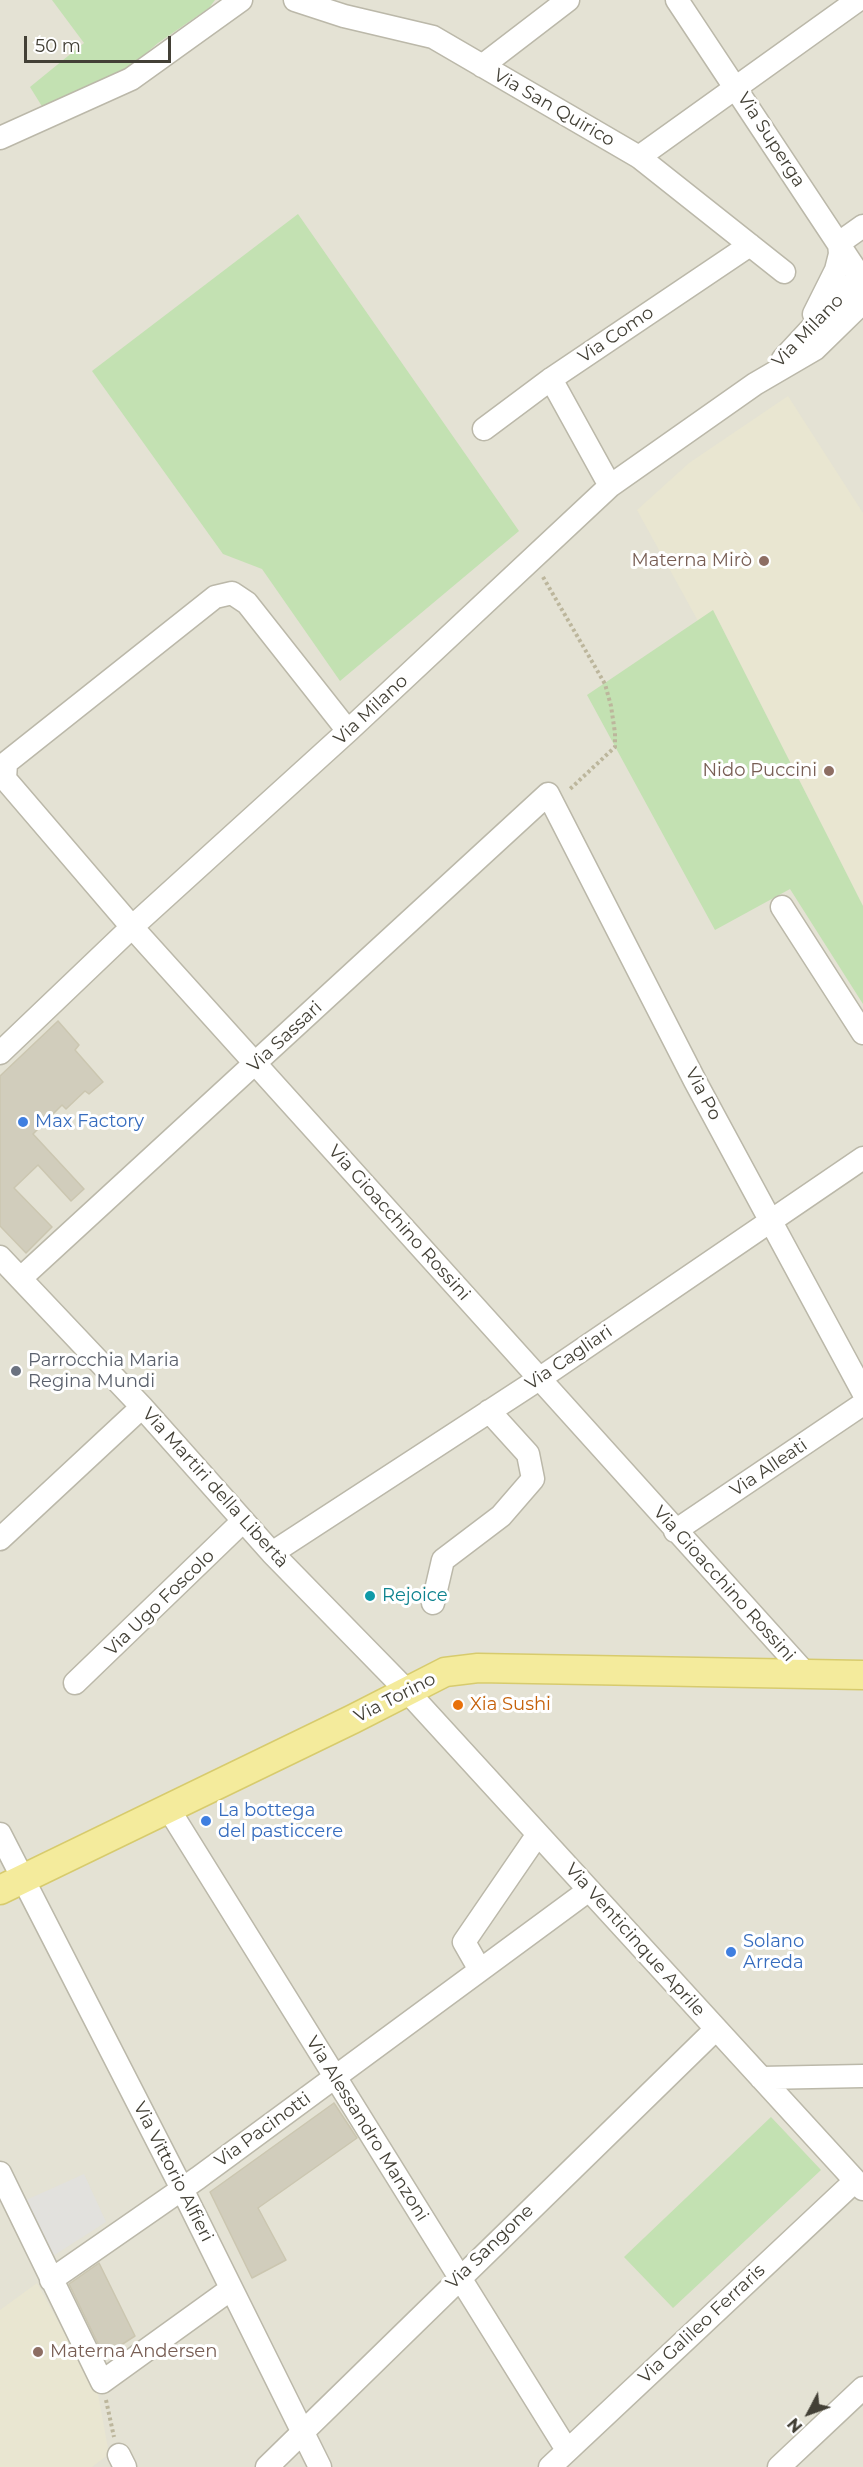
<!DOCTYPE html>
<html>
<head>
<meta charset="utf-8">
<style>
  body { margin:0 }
  #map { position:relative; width:863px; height:2467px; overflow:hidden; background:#f1f0e6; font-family:Montserrat,sans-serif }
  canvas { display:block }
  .north { position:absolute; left:779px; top:2383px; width:60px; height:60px; -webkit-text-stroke:4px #fff; paint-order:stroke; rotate:229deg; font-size:16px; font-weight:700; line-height:24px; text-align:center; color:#434036 }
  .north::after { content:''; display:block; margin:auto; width:21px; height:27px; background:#434036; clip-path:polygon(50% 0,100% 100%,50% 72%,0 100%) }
  .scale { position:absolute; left:24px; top:36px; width:147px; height:27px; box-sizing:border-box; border:3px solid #434036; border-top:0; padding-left:8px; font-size:18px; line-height:21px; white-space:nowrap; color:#434036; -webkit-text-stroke:4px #fff; paint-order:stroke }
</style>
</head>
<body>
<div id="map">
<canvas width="863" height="2467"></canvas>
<div class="north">N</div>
<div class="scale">50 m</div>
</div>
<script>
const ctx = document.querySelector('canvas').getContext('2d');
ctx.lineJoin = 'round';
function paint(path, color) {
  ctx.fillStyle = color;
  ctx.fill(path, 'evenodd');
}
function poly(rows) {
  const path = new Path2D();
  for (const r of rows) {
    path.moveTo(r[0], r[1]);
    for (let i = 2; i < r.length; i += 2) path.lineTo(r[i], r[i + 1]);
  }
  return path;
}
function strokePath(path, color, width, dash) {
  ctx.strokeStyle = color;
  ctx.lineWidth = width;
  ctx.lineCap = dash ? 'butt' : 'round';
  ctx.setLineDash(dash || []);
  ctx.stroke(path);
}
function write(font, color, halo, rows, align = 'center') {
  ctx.font = font + ' Montserrat,sans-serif';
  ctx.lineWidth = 6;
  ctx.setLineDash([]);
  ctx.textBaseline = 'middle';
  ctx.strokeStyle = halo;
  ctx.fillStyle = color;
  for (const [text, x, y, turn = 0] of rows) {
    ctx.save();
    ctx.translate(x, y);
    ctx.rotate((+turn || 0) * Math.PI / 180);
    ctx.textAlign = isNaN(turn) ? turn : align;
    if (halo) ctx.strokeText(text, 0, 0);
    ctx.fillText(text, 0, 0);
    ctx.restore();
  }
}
paint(poly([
  [0,0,863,0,863,2467,0,2467]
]), '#e4e2d4');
paint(poly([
  [788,396,863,513,863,906,713,610,698,621,637,510,689,463],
  [37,2283,98,2394,109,2454,92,2467,0,2467,0,2310]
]), '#e9e6d1');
paint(poly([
  [52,0,215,0,209,8,158,43,132,65,43,108,30,87,84,43],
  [298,214,519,531,340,681,262,569,223,554,92,371],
  [713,610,863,906,863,1004,790,889,715,930,587,695],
  [771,2117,821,2170,673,2308,624,2257]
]), '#c3e1b2');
paint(poly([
  [84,2174,106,2222,53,2256,24,2201]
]), '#e2e1dd');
const building = poly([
  [58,1021,79,1045,75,1050,103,1082,89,1094,85,1091,66,1109,62,1105,33,1134,84,1189,71,1201,38,1165,14,1188,52,1227,26,1253,0,1226,0,1076,58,1021],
  [334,2103,357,2138,258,2208,286,2260,252,2278,210,2192,334,2103],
  [99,2263,135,2336,104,2356,69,2284,99,2263]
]);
paint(building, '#d1cdbc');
strokePath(building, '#cbc6b0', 1.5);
const minor = poly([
  [295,0,344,16,433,37,639,157,784,272],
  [677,0,863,281],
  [482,66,568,0],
  [0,138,131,79,241,0],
  [639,157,858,0],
  [814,314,836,270,840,254,839,243,863,226],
  [783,359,860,276],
  [551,379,610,486],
  [484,429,551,379,750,245],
  [348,731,247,603,232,593,215,597,6,763,5,779,132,927,807,1675],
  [782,907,863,1033],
  [0,1053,132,927,348,731,610,486,755,384,815,349,863,302],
  [0,1257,142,1407,272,1553,407,1691,863,2189],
  [21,1278,548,794,695,1081,863,1392],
  [675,1531,863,1404],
  [0,1539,142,1407],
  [272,1553,539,1379,863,1158],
  [433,1603,443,1560,501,1516,533,1479,528,1454,489,1411],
  [75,1683,243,1521],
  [168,1808,567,2450],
  [0,1834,181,2187,320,2467],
  [480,1970,464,1942,538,1834],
  [761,2078,863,2076],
  [0,2173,102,2382,231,2289],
  [51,2280,198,2178,589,1890],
  [119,2455,125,2467],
  [267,2467,716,2029],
  [550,2467,855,2181],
  [779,2467,863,2388]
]);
const major = poly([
  [0,1890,353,1719,445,1672,478,1668,863,1675]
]);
strokePath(minor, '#bbb8a9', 25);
strokePath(major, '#d7cb6d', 31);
strokePath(poly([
  [543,577,605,684,611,706,615,733,615,747,569,790],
  [106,2400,114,2437]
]), '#bcb69c', 4, [3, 3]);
strokePath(minor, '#fff', 22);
strokePath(major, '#f4eb9c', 28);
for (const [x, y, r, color] of [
  [764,561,6,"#8d6e63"],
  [829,771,6,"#8d6e63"],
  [23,1122,6,"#3f7fe0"],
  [16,1371,6,"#6b7280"],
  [370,1596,6,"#0f9aa8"],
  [458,1705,6,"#e8710a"],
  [206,1821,6,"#3f7fe0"],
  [731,1952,6,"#3f7fe0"],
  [38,2352,6,"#8d6e63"]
]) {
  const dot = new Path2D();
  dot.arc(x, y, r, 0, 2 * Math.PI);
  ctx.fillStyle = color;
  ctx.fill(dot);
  strokePath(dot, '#fff', 2);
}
write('18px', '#434036', '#fff', [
  ["Via San Quirico",554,108,30],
  ["Via Superga",771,140,57],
  ["Via Milano",808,331,-46],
  ["Via Como",616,335,-34],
  ["Via Milano",371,710,-43],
  ["Via Sassari",285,1037,-43],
  ["Via Po",703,1094,62],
  ["Via Gioacchino Rossini",399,1223,48],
  ["Via Cagliari",569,1358,-34],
  ["Via Alleati",769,1468,-34],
  ["Via Martiri della Libertà",215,1488,48],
  ["Via Gioacchino Rossini",724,1584,48],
  ["Via Ugo Foscolo",160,1603,-44],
  ["Via Torino",395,1698,-27],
  ["Via Venticinque Aprile",635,1940,48],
  ["Via Alessandro Manzoni",367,2129,58],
  ["Via Pacinotti",263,2130,-36],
  ["Via Vittorio Alfieri",173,2172,63],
  ["Via Sangone",490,2247,-44],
  ["Via Galileo Ferraris",702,2324,-43]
]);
write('18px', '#785e54', '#fff', [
  ["Materna Mirò",752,561],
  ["Nido Puccini",817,771],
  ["Materna Andersen",50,2352,"left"]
], 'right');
write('18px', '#366cbe', '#fff', [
  ["Max Factory",35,1122],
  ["La bottega",218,1811],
  ["del pasticcere",218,1832],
  ["Solano",743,1942],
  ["Arreda",743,1963]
], 'left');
write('18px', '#5b616d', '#fff', [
  ["Parrocchia Maria",28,1361],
  ["Regina Mundi",28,1382]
], 'left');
write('18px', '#0d838f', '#fff', [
  ["Rejoice",382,1596]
], 'left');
write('18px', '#c56008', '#fff', [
  ["Xia Sushi",470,1705]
], 'left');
</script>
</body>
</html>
